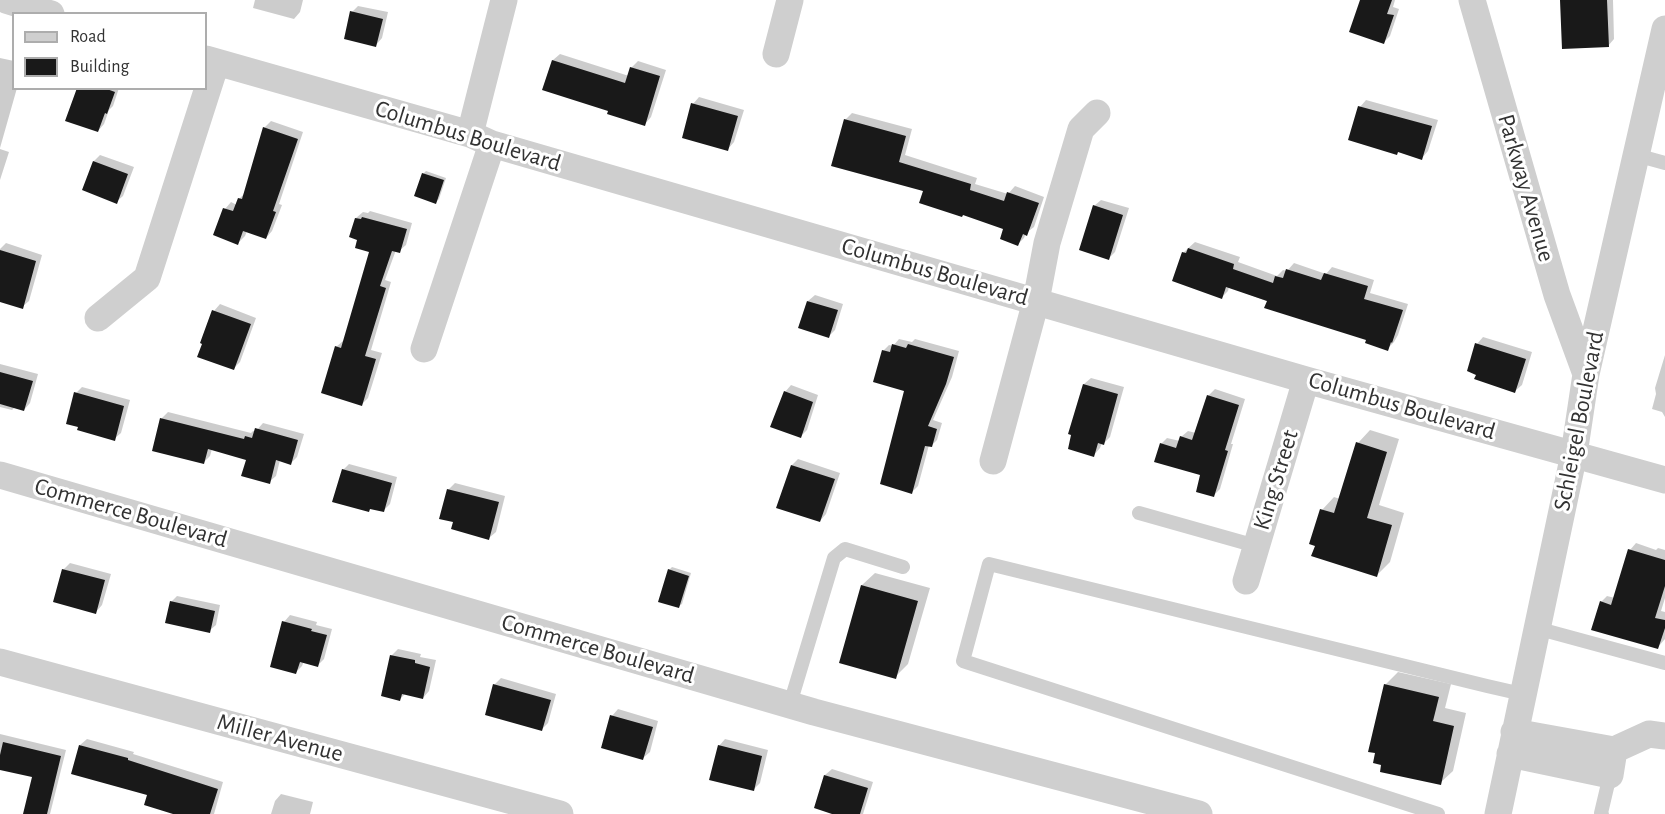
<!DOCTYPE html>
<html>
<head>
<meta charset="utf-8">
<style>
  body { margin:0 }
  #map { position:relative; width:1665px; height:814px; overflow:hidden; background:#fff; font-family:"Alegreya Sans",sans-serif }
  canvas { display:block }
  .legend { position:absolute; left:12px; top:12px; width:195px; height:78px; box-sizing:border-box; background:#fff; border:2px solid #adadad; margin:0; padding:8px 10px; list-style:none; font-size:18px; color:#323232 }
  .legend li { display:flex; align-items:center; gap:12px; height:30px }
  .legend b { width:30px; border:2px solid #adadad }
</style>
</head>
<body>
<div id="map">
<canvas width="1665" height="814"></canvas>
<ul class="legend">
<li><b style="height:8px;background:#cfcfcf"></b>Road</li>
<li><b style="height:16px;background:#191919"></b>Building</li>
</ul>
</div>
<script>
const ctx = document.querySelector('canvas').getContext('2d');
ctx.lineJoin = 'round';
function paint(path, color) {
  ctx.fillStyle = color;
  ctx.fill(path, 'evenodd');
}
function poly(rows) {
  const path = new Path2D();
  for (const r of rows) {
    path.moveTo(r[0], r[1]);
    for (let i = 2; i < r.length; i += 2) path.lineTo(r[i], r[i + 1]);
  }
  return path;
}
function strokePath(path, color, width, dash) {
  ctx.strokeStyle = color;
  ctx.lineWidth = width;
  ctx.lineCap = dash ? 'butt' : 'round';
  ctx.setLineDash(dash || []);
  ctx.stroke(path);
}
function write(font, color, halo, rows, align = 'center') {
  ctx.font = font + ' "Alegreya Sans",sans-serif';
  ctx.lineWidth = 6;
  ctx.setLineDash([]);
  ctx.textBaseline = 'middle';
  ctx.strokeStyle = halo;
  ctx.fillStyle = color;
  for (const [text, x, y, turn = 0] of rows) {
    ctx.save();
    ctx.translate(x, y);
    ctx.rotate((+turn || 0) * Math.PI / 180);
    ctx.textAlign = isNaN(turn) ? turn : align;
    if (halo) ctx.strokeText(text, 0, 0);
    ctx.fillText(text, 0, 0);
    ctx.restore();
  }
}
paint(poly([
  [255,0,303,0,300,12,294,19,253,8],
  [1362,0,1395,0,1393,7,1399,9,1390,36,1384,42],
  [1561,0,1613,0,1614,39,1608,46],
  [358,6,388,12,382,38,376,45,352,12],
  [560,54,629,76,631,68,638,61,666,70,651,117,645,124,610,110,544,89,553,60],
  [0,58,14,61,14,88,17,88,0,148],
  [77,88,119,88,113,106,109,110,104,124,98,131],
  [699,97,744,110,734,142,728,149,693,104],
  [1366,100,1438,120,1428,151,1422,158,1360,107],
  [852,113,912,129,905,155,977,178,975,184,1008,194,1015,186,1044,197,1034,227,1026,233,1024,238,1018,244,1005,228,925,189,845,120],
  [271,121,303,132,279,204,282,205,272,231,266,238,247,231,245,236,238,243,225,209,231,202,237,205,239,199,246,192,264,128],
  [0,149,9,152,0,180],
  [100,155,134,167,123,196,116,202,84,189,94,161],
  [426,171,446,178,439,199,436,202,423,174],
  [1101,200,1129,208,1115,252,1109,258,1094,206],
  [370,211,412,223,406,245,399,251,396,250,385,280,391,282,371,350,382,353,368,398,362,404,336,347,343,341,345,341,371,251,359,239,356,218,363,212,368,213],
  [1195,242,1240,257,1238,262,1277,276,1283,270,1287,271,1294,263,1326,274,1332,267,1374,280,1370,293,1408,304,1398,335,1394,342,1387,349,1368,339,1229,287,1228,291,1222,297,1174,280,1184,252],
  [6,243,42,255,29,301,22,307,0,300,0,249],
  [815,295,843,304,835,330,829,336,808,301],
  [220,304,256,318,240,362,233,369,214,311],
  [1483,337,1532,352,1522,385,1515,391,1478,374,1477,344],
  [899,339,912,342,915,339,959,351,952,377,933,420,942,423,937,440,931,446,929,445,918,486,912,492,906,390,883,351,889,345,893,346],
  [1665,355,1665,417,1662,412,1652,409,1656,394,1655,388],
  [0,364,38,374,30,403,24,410,15,407,12,410,0,407],
  [1091,378,1124,387,1110,437,1104,443,1102,443,1100,448,1094,455,1073,434,1070,433,1084,384],
  [791,385,818,395,807,430,800,437,785,392],
  [82,387,130,400,121,433,114,439,76,393],
  [1215,389,1245,399,1231,444,1233,444,1220,489,1214,495,1202,474,1161,444,1167,438,1180,441,1181,437,1188,431,1196,433,1208,396],
  [168,412,251,433,253,431,256,431,263,423,304,434,297,457,291,463,280,460,276,476,269,482,248,459,212,449,210,456,203,463,154,450,162,418],
  [1370,430,1399,439,1379,505,1404,513,1390,562,1377,575,1317,545,1322,510,1334,497,1340,499,1358,443],
  [798,459,840,473,826,514,820,521,792,465],
  [349,464,397,477,390,504,383,511,372,507,343,470],
  [455,483,505,496,496,532,489,538,455,521,448,490],
  [1636,543,1656,550,1658,548,1665,550,1665,598,1661,611,1665,612,1665,639,1658,647,1601,602,1607,596,1615,598,1630,550],
  [70,563,111,574,102,605,96,612,63,570],
  [672,567,691,573,682,604,679,606,669,570],
  [875,573,930,588,908,664,895,677,862,585],
  [177,596,220,605,216,625,209,631,171,602],
  [290,615,317,622,316,625,332,629,324,659,318,665,304,661,302,666,296,672,284,622],
  [398,649,421,654,420,657,436,660,429,691,423,698,405,694,400,699,391,656],
  [1398,672,1451,684,1445,708,1466,713,1453,771,1440,783,1385,685],
  [501,678,556,694,548,723,542,729,494,685],
  [618,709,658,721,650,752,643,758,612,716],
  [0,734,66,750,50,814,24,814,33,776,0,768],
  [87,739,134,752,133,754,223,782,214,814,178,814,80,745],
  [725,739,768,750,760,783,753,790,719,746],
  [832,769,873,782,863,814,837,814,825,775],
  [281,794,313,802,310,814,271,814,275,801]
]), '#0003');
paint(poly([
  [1360,0,1392,0,1387,14,1394,15,1384,44,1349,32],
  [1560,0,1607,0,1609,47,1562,49],
  [350,11,383,19,376,47,344,39],
  [552,60,625,83,630,67,660,76,645,126,607,114,608,111,542,90],
  [77,88,104,88,115,92,107,114,105,113,98,132,65,121],
  [691,103,738,116,728,151,682,138],
  [1358,106,1432,126,1422,160,1398,152,1397,155,1348,140],
  [844,119,906,136,899,162,971,184,970,190,1004,201,1007,192,1039,203,1027,236,1023,234,1018,246,1000,239,1003,229,963,215,962,217,919,203,923,191,831,166],
  [263,127,298,139,273,211,276,212,266,239,243,231,238,245,213,235,223,208,233,211,238,198,242,199],
  [93,161,128,174,117,204,82,190],
  [422,173,444,180,436,204,414,196],
  [1093,205,1123,215,1109,260,1079,250],
  [362,217,407,229,400,253,392,251,380,286,386,288,365,356,376,359,362,406,321,393,335,346,341,348,369,252,355,248,357,240,349,237,355,218,361,219],
  [1188,248,1234,264,1233,269,1273,283,1275,276,1283,278,1286,269,1321,280,1324,273,1368,286,1364,299,1403,310,1392,343,1391,342,1388,351,1365,343,1366,340,1264,308,1267,301,1226,287,1222,299,1172,281,1182,252,1186,253],
  [0,250,36,261,23,309,0,302],
  [807,301,838,310,829,338,798,328],
  [212,310,251,324,234,370,197,357,202,344,200,343],
  [1475,343,1526,359,1515,393,1474,379,1476,375,1467,371],
  [892,344,906,348,908,344,954,357,946,384,928,426,937,429,932,447,925,446,912,494,880,484,904,391,873,382,882,350,890,352],
  [0,372,33,381,24,411,0,404],
  [1083,384,1118,394,1104,445,1098,443,1094,457,1068,449,1071,435,1068,434],
  [784,391,813,402,801,438,770,427],
  [74,392,124,406,115,441,77,430,78,427,66,424],
  [1207,395,1239,405,1225,450,1228,451,1214,497,1196,492,1200,475,1154,462,1160,443,1176,448,1180,436,1192,440],
  [160,418,244,439,245,436,252,438,255,428,298,440,291,465,276,460,270,484,241,476,246,460,208,449,204,464,152,451],
  [1356,442,1387,452,1367,518,1392,525,1377,577,1311,556,1315,546,1309,544,1320,509,1334,513],
  [791,465,835,479,820,522,776,508],
  [342,469,392,483,384,512,370,509,369,512,332,502],
  [447,489,499,502,489,540,451,529,453,522,439,519],
  [1628,549,1665,560,1665,586,1655,618,1665,620,1665,628,1658,649,1591,630,1600,601,1611,605],
  [62,569,105,580,96,614,53,602],
  [668,569,689,576,679,608,658,602],
  [861,585,918,601,896,679,839,663],
  [170,601,215,611,210,633,165,623],
  [282,621,312,629,311,631,327,635,318,667,300,662,296,674,270,667],
  [390,655,415,660,415,663,430,667,423,699,402,694,400,701,381,696],
  [493,684,551,700,542,731,485,715],
  [1384,684,1439,697,1433,721,1454,726,1441,785,1380,772,1381,765,1373,763,1375,753,1368,752],
  [610,715,653,727,643,760,601,748],
  [3,742,61,756,47,814,23,814,32,777,0,770,0,755],
  [79,745,128,758,128,760,218,789,210,814,173,814,144,805,147,795,71,774],
  [718,745,762,756,754,791,709,780],
  [824,775,868,788,860,814,832,814,814,808]
]), '#191919');
strokePath(poly([
  [1636,155,1665,163],
  [1139,513,1256,546],
  [1536,628,1665,663],
  [790,704,834,558,845,549,903,567],
  [1438,814,963,661,989,564,1487,686,1522,694],
  [1602,814,1601,813,1610,775]
]), '#cfcfcf', 14);
strokePath(poly([
  [6,0,51,14],
  [1472,0,1557,295,1586,374],
  [776,54,790,0],
  [206,59,470,134,492,144,1306,380,1665,480],
  [470,134,504,0],
  [98,318,147,278,216,63],
  [424,349,492,144],
  [993,461,1036,301,1047,243,1081,129,1097,113],
  [0,475,814,712,1199,814],
  [1246,581,1306,380],
  [0,662,560,814],
  [1514,732,1614,750,1649,734,1665,736],
  [1510,754,1610,775,1614,750],
  [1498,814,1574,454,1586,374,1665,29]
]), '#cfcfcf', 27);
write('24px', '#323232', '#fff', [
  ["Columbus Boulevard",468,136,17],
  ["Parkway Avenue",1526,188,74],
  ["Columbus Boulevard",935,272,16],
  ["Columbus Boulevard",1402,406,16],
  ["Schleigel Boulevard",1579,421,-79],
  ["King Street",1276,480,-73],
  ["Commerce Boulevard",131,513,16],
  ["Commerce Boulevard",598,649,16],
  ["Miller Avenue",280,738,15]
]);
</script>
</body>
</html>
